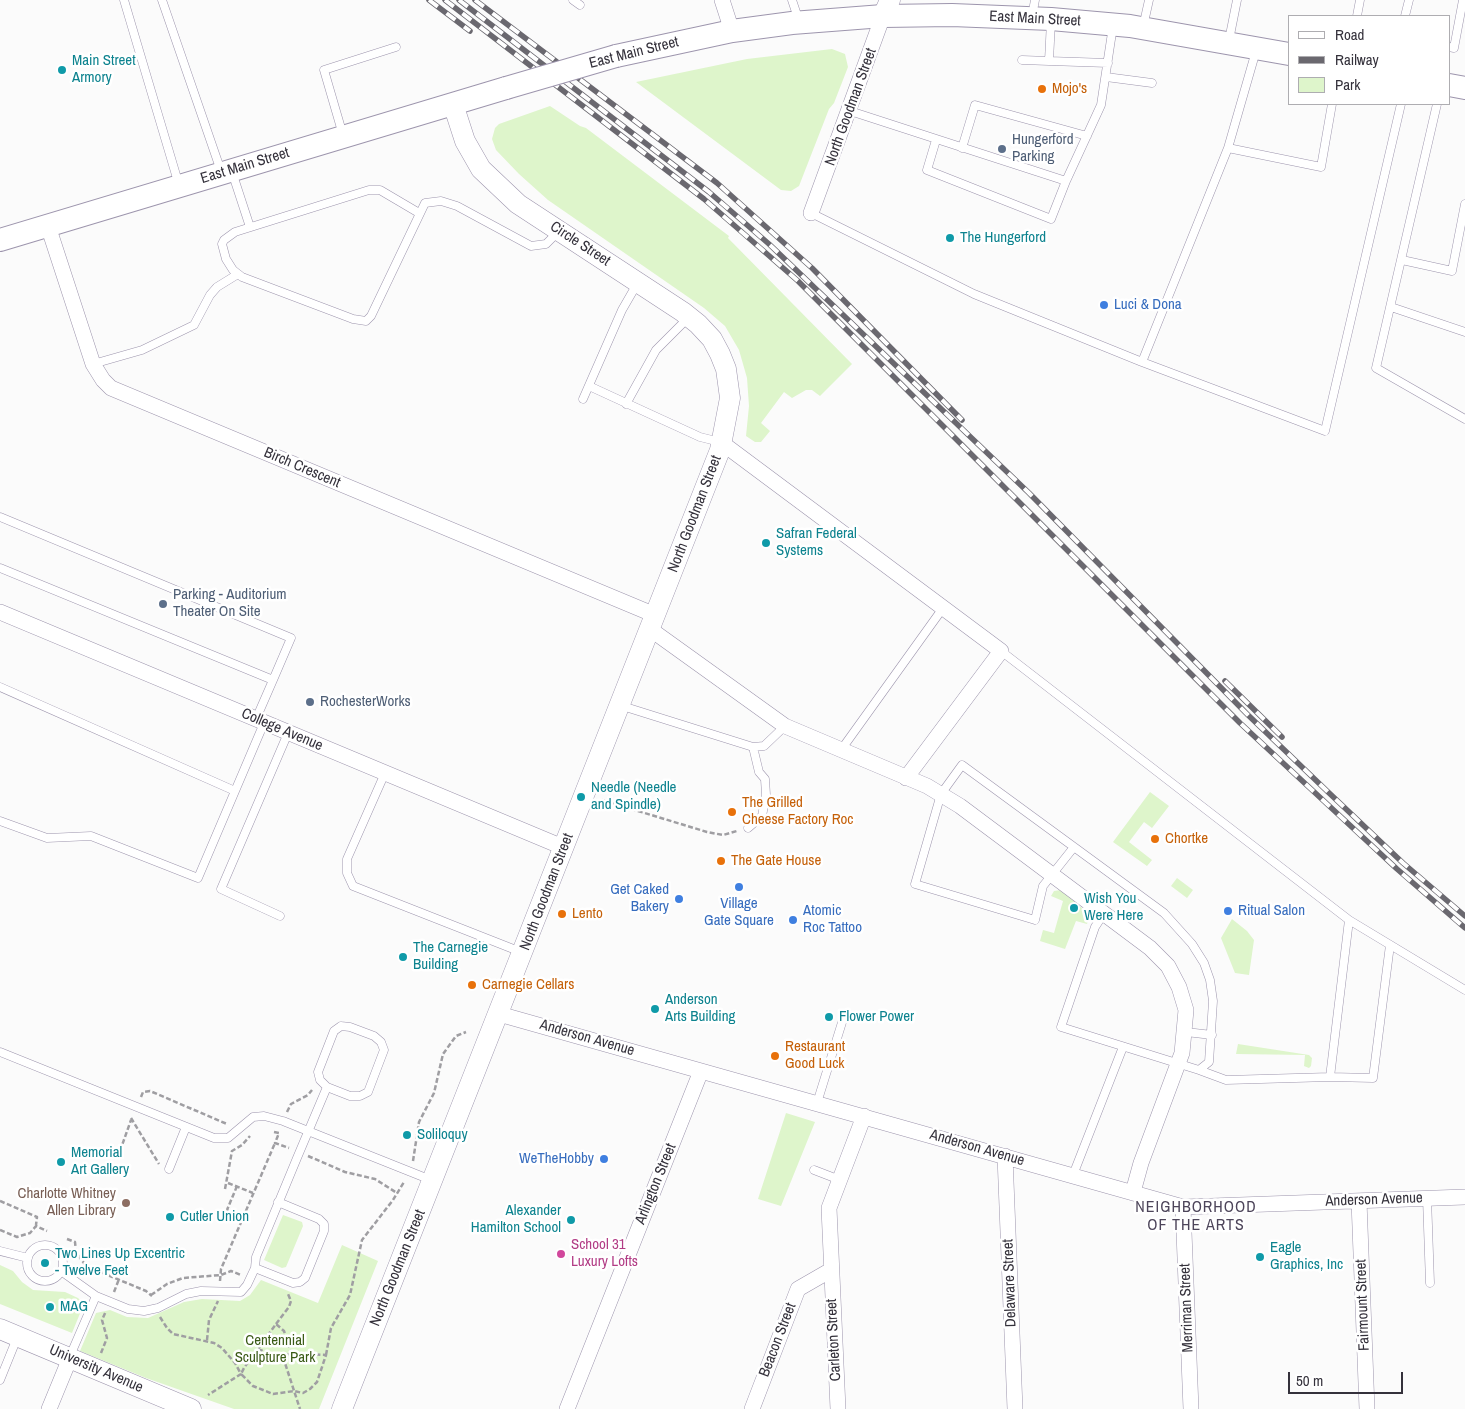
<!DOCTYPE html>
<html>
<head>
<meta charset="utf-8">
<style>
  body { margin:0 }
  #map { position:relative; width:1465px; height:1409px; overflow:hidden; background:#fbfbfb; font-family:"Archivo Narrow",sans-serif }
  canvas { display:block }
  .legend { position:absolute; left:1288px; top:15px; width:162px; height:90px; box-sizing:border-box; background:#fff; border:1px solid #aeadb1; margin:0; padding:6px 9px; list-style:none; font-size:15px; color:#34313b }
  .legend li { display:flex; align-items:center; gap:10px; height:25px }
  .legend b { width:25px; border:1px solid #aeadb1 }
  .scale { position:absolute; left:1288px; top:1372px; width:115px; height:22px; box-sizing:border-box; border:2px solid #34313b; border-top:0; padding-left:6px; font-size:15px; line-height:18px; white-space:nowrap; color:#34313b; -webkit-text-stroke:4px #fff; paint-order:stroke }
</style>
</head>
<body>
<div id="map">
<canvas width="1465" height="1409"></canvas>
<ul class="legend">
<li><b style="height:6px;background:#fff"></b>Road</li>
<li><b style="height:6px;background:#6a686f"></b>Railway</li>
<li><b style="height:14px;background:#def5cb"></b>Park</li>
</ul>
<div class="scale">50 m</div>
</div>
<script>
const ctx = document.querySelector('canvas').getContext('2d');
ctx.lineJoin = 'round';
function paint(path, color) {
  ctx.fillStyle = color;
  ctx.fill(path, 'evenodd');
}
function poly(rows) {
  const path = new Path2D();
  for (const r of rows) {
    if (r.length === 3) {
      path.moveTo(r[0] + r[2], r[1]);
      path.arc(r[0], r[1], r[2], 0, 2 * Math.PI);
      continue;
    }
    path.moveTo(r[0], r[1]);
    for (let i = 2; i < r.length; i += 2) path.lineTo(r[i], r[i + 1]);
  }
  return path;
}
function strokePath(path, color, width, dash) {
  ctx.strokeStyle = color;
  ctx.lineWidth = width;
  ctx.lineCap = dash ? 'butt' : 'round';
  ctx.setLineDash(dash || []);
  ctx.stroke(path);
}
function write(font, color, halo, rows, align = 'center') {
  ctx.font = font + ' "Archivo Narrow",sans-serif';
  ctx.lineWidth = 5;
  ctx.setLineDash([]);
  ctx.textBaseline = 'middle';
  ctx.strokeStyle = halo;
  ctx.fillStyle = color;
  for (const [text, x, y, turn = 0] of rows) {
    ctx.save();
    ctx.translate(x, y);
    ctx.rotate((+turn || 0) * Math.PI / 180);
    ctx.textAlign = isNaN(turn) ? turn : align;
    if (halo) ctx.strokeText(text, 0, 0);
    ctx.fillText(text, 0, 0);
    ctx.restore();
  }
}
paint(poly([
  [832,49,845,54,848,67,834,103,829,109,799,186,791,191,781,190,636,82,747,59],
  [550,106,580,126,586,128,729,236,728,238,852,364,820,396,812,390,806,390,792,398,784,392,761,423,770,431,761,442,755,442,746,436,749,406,747,378,739,350,725,326,704,308,548,200,519,174,496,150,492,139,495,128,499,124],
  [1150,792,1169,806,1152,828,1144,822,1129,842,1152,860,1147,866,1113,842],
  [1177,878,1193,890,1187,898,1171,886],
  [1061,890,1090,915,1087,924,1076,921,1065,949,1040,941,1043,930,1054,933,1063,901,1051,896,1054,891],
  [1232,919,1247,931,1254,940,1249,975,1235,973,1221,938],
  [1238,1044,1309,1055,1312,1058,1311,1066,1309,1068,1304,1066,1305,1055,1236,1054],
  [786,1113,815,1122,781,1206,758,1199],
  [283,1215,302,1222,303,1226,286,1267,282,1268,264,1260],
  [342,1245,378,1261,319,1409,234,1409,146,1378,80,1351,96,1313,110,1310,127,1317,148,1318,184,1302,202,1299,240,1301,250,1295,261,1280,318,1303],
  [0,1265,13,1271,22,1282,33,1290,65,1292,78,1298,81,1301,81,1311,72,1333,0,1304]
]), '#def5cb');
const lane = poly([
  [124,0,179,185],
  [162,0,221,171],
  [573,0,580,5],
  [792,0,799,21],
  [1032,16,1035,0],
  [1357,16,1360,0],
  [1405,16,1409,0],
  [1051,21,1049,61,1108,63],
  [1143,27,1149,0],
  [1229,40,1237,0],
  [1449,47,1454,48,1463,0],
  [1256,51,1228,148,1321,167,1332,104],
  [1022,60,1049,61],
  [1106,77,1152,83],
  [1437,104,1376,368,1465,419],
  [850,111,1066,181,1101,105,1113,26],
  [343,135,324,70,396,47],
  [936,140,927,170,1051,219,1066,181],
  [962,148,975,105,1087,136],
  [232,172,250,227],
  [419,213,380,190,369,190,235,232,224,240,222,244,226,259,233,270,242,277,353,319,366,321,371,316,425,203,441,201,457,206,531,246,546,244,558,232],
  [811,213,974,294,1142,362,1228,148],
  [1402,260,1452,271,1465,204],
  [1391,307,1465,332],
  [1142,362,1325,431,1401,104],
  [93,364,142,350,194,325,210,295,217,287,238,274],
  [589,386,700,437,720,442],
  [583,399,622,310,637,284],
  [626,404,656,350,689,317],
  [0,517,291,638,273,680],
  [0,568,273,680,256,719],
  [1001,651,1349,920,1330,1077,1226,1080,1199,1070],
  [0,687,235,791],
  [619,705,753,747,764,746,785,726],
  [841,750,943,608],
  [385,773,347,859,347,873,353,886,521,952],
  [0,821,47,838,91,836,198,878,264,723],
  [748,828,762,816,766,795,765,779,759,772,753,747],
  [1074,847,1043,886,1035,920,915,884,941,794,962,765,1074,847,1164,913,1192,944,1204,963,1210,980,1213,1001,1209,1062,1199,1070,1061,1027,1095,927,1104,913],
  [280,916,221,889,288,733],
  [1349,920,1465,990],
  [341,1026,350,1027,374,1036,381,1042,384,1050,368,1092,360,1096,350,1096,327,1087,320,1080,318,1072,334,1031,341,1026],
  [1186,1032,1212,1035],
  [0,1052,214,1138,228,1138,253,1117,264,1116,283,1121,431,1180],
  [1330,1077,1373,1078,1390,945],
  [817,1103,844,1016],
  [169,1169,186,1127],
  [814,1170,840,1180],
  [1073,1175,1123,1047],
  [1427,1198,1430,1283],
  [278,1202,319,1219,324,1224,324,1231,305,1278,300,1282,293,1283,255,1268,256,1257,297,1158,327,1087],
  [45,1263,18],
  [0,1251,28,1258],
  [61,1271,96,1296,70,1356],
  [96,1296,128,1309,144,1311,158,1308,186,1294,201,1291,241,1292,247,1285,255,1268],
  [0,1380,17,1338]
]);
const street = poly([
  [722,0,732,31],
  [811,213,883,16],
  [48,226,93,364,103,380,111,388,655,615],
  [722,443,1001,651,906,778],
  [0,612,565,848],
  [650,629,785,726,927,786,960,806,1150,948,1168,966,1179,987,1186,1010,1182,1053,1141,1163,1133,1192],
  [499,1014,1183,1207,1465,1197],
  [1005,1156,1015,1409],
  [1359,1201,1367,1409],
  [1183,1207,1191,1409],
  [49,1409,70,1358],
  [567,1409,701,1071],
  [752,1409,798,1289,831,1270],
  [838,1409,829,1208,864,1116]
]);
const secondary = poly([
  [883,16,890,0],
  [0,1329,191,1409],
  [342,1409,720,450,730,398,726,369,720,354,712,339,698,324,683,312,518,204,481,169,465,141,453,104]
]);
const primary = poly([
  [616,56,732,31,792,23,883,16,952,15,1051,19,1130,26,1289,54],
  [1449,85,1465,88],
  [0,240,506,88]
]);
strokePath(lane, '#9d95ad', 9);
strokePath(street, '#9d95ad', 16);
strokePath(secondary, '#9d95ad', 21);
strokePath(primary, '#9d95ad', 24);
strokePath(poly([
  [602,800,707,832,723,835,737,831],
  [141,1097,143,1092,150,1091,227,1124],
  [287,1112,291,1104,308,1095,312,1090],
  [131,1118,159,1164],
  [274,1132,279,1133,275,1143,289,1148],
  [120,1151,131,1120],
  [308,1156,345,1172,375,1179,397,1193],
  [413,1161,419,1122,434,1093,443,1054,456,1036,466,1032],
  [228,1183,253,1193],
  [237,1186,227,1210,243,1217],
  [225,1189,232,1151,242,1145,250,1136],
  [0,1201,37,1217,36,1225],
  [0,1230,17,1237,30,1233,36,1226,47,1231],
  [67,1239,75,1242,76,1252,86,1266,146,1291,152,1296],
  [220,1281,221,1269,275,1143],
  [114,1292,119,1279],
  [151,1295,167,1284,183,1278,221,1275,231,1271,241,1275],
  [160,1317,167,1328,173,1334,214,1343,222,1348,235,1363,241,1374,208,1395],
  [276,1324,289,1307,291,1301,288,1294],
  [207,1340,209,1320,218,1301],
  [258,1349,277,1357,283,1357,291,1353,326,1355,317,1382,310,1389,303,1393,294,1391,273,1394,253,1386,241,1374,244,1368,276,1324,284,1331,291,1353],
  [101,1353,107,1338,102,1320,106,1311],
  [326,1355,331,1328,350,1295,362,1240,393,1200,404,1182],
  [283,1357,300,1409]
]), '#9f9ea2', 2.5, [5, 2.5]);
strokePath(lane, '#fff', 8);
strokePath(street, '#fff', 15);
strokePath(secondary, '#fff', 20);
strokePath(primary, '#fff', 22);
const rail = poly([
  [429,0,470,31],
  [445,0,704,199,798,281,1240,723,1397,869,1465,928],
  [459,0,709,192,769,244,1029,493,1248,715,1327,791,1403,863,1465,916],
  [475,0,717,183,812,268,962,420],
  [1225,681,1282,737]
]);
strokePath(rail, '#6a686f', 5.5);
strokePath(rail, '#fff', 4, [11]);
const primaryBridge = poly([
  [506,88,616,56]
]);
strokePath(primaryBridge, '#9d95ad', 24, []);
strokePath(primaryBridge, '#fff', 22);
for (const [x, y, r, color] of [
  [62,70,5,"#0f9aa8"],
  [1042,89,5,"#e8710a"],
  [1002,149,5,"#5c6f8a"],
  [950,238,5,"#0f9aa8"],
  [1104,305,5,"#3f7fe0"],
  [766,543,5,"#0f9aa8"],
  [163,604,5,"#5c6f8a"],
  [310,702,5,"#5c6f8a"],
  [581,797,5,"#0f9aa8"],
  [732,812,5,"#e8710a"],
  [1155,839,5,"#e8710a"],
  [721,861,5,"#e8710a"],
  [739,887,5,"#3f7fe0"],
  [679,899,5,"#3f7fe0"],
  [1074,908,5,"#0f9aa8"],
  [1228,911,5,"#3f7fe0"],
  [562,914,5,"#e8710a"],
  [793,920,5,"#3f7fe0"],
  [403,957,5,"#0f9aa8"],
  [472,985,5,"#e8710a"],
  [655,1009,5,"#0f9aa8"],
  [829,1017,5,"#0f9aa8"],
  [775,1056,5,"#e8710a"],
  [407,1135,5,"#0f9aa8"],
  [604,1159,5,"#3f7fe0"],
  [61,1162,5,"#0f9aa8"],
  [126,1203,5,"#8d6e63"],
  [170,1217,5,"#0f9aa8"],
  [571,1220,5,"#0f9aa8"],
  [561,1254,5,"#d1479c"],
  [1260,1257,5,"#0f9aa8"],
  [45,1263,5,"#0f9aa8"],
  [50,1307,5,"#0f9aa8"]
]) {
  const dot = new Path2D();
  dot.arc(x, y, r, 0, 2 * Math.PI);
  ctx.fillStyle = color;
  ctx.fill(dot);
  strokePath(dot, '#fff', 2);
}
write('15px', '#34313b', '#fff', [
  ["East Main Street",1035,19,3],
  ["East Main Street",634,53,-14],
  ["North Goodman Street",851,107,-70],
  ["East Main Street",245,166,-17],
  ["Circle Street",580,244,33],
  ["Birch Crescent",302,468,23],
  ["North Goodman Street",695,514,-69],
  ["College Avenue",282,730,23],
  ["North Goodman Street",547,892,-69],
  ["Anderson Avenue",587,1038,16],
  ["Anderson Avenue",977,1148,16],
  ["Arlington Street",656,1184,-68],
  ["Anderson Avenue",1374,1200,-2],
  ["North Goodman Street",398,1268,-68],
  ["Delaware Street",1010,1283,-92],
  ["Fairmount Street",1363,1305,-92],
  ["Merriman Street",1187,1308,-92],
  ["Beacon Street",778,1340,-69],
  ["Carleton Street",834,1340,-93],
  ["University Avenue",96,1369,23]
]);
write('15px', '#0d838f', '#fff', [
  ["Main Street",72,61],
  ["Armory",72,78],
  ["The Hungerford",960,238],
  ["Safran Federal",776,534],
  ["Systems",776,551],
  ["Needle (Needle",591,788],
  ["and Spindle)",591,805],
  ["Wish You",1084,899],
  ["Were Here",1084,916],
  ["The Carnegie",413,948],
  ["Building",413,965],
  ["Anderson",665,1000],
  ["Arts Building",665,1017],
  ["Flower Power",839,1017],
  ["Soliloquy",417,1135],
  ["Memorial",71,1153],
  ["Art Gallery",71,1170],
  ["Alexander",561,1211,"right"],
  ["Hamilton School",561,1228,"right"],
  ["Cutler Union",180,1217],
  ["Eagle",1270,1248],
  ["Graphics, Inc",1270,1265],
  ["Two Lines Up Excentric",55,1254],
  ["- Twelve Feet",55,1271],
  ["MAG",60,1307]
], 'left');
write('15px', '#c56008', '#fff', [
  ["Mojo's",1052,89],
  ["The Grilled",742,803],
  ["Cheese Factory Roc",742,820],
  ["Chortke",1165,839],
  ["The Gate House",731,861],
  ["Lento",572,914],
  ["Carnegie Cellars",482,985],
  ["Restaurant",785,1047],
  ["Good Luck",785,1064]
], 'left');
write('15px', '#4e5e75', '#fff', [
  ["Hungerford",1012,140],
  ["Parking",1012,157],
  ["Parking - Auditorium",173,595],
  ["Theater On Site",173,612],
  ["RochesterWorks",320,702]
], 'left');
write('15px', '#366cbe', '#fff', [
  ["Luci & Dona",1114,305],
  ["Get Caked",669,890,"right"],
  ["Bakery",669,907,"right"],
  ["Village",739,904,"center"],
  ["Gate Square",739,921,"center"],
  ["Atomic",803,911],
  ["Roc Tattoo",803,928],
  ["Ritual Salon",1238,911],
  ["WeTheHobby",594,1159,"right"]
], 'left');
write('15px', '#785e54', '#fff', [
  ["Charlotte Whitney",116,1194],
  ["Allen Library",116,1211]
], 'right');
write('15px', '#b23c85', '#fff', [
  ["School 31",571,1245],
  ["Luxury Lofts",571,1262]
], 'left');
write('15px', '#3a5a16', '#fff', [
  ["Centennial",275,1341],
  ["Sculpture Park",275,1358]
]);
ctx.letterSpacing = '1px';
write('16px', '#4d455a', '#fff', [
  ["NEIGHBORHOOD",1196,1208],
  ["OF THE ARTS",1196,1226]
]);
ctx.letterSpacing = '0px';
</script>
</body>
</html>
